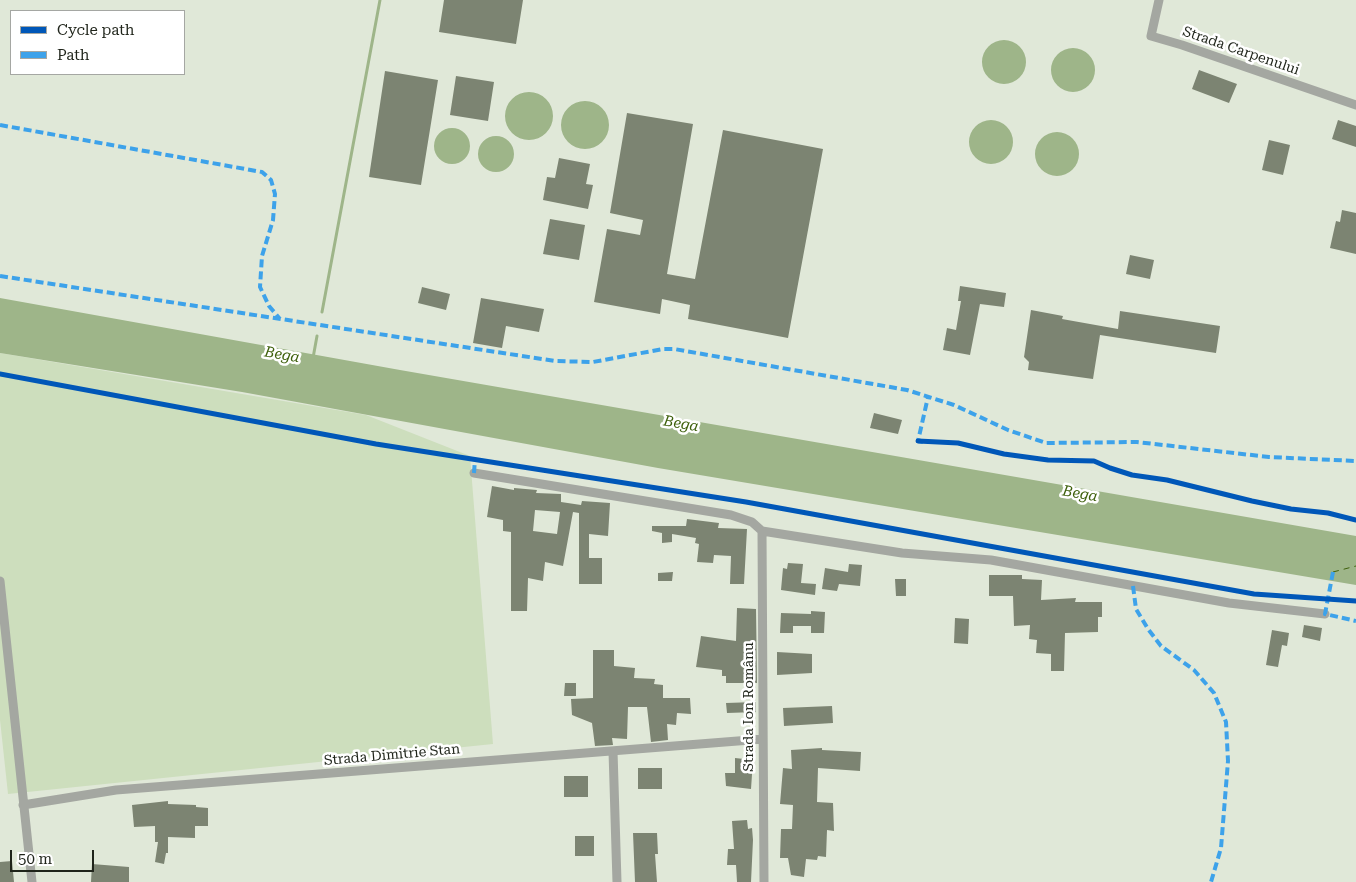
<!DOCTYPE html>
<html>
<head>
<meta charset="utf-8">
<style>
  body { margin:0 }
  #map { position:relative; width:1356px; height:882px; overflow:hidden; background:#e0e8d8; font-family:"Roboto Serif",serif }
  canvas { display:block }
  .legend { position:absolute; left:10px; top:10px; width:175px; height:65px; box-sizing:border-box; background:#fff; border:1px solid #a5a7a3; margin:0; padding:6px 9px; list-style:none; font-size:15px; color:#1f241a }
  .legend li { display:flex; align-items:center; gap:10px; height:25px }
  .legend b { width:25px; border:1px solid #a5a7a3 }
  .scale { position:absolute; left:10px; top:850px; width:84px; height:22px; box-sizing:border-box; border:2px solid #1f241a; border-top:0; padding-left:6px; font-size:15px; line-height:18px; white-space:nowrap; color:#1f241a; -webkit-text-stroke:4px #fff; paint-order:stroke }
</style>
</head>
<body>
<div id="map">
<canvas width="1356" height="882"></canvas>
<ul class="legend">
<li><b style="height:6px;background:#0057b8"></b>Cycle path</li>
<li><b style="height:6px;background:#3da2ea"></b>Path</li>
</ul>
<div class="scale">50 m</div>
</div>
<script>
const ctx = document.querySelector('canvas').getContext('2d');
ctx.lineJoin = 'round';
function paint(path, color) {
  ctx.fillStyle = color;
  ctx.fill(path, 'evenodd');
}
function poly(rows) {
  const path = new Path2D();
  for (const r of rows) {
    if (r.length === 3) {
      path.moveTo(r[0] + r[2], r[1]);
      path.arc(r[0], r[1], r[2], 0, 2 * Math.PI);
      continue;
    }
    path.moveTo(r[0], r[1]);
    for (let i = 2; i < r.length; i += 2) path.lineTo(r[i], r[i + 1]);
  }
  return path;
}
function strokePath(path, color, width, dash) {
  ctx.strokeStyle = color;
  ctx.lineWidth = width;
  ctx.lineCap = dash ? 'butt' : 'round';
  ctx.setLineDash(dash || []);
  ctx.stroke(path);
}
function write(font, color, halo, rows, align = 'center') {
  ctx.font = font + ' "Roboto Serif",serif';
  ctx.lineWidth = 5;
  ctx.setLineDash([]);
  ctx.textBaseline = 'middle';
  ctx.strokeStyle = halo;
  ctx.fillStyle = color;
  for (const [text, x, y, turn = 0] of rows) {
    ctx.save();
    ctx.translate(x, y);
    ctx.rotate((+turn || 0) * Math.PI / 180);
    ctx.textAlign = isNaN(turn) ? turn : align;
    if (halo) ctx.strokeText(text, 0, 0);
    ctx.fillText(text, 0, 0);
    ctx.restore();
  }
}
paint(poly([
  [0,353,366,415,470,456,493,744,8,794,0,720]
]), '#cddebd');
paint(poly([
  [1004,62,22],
  [1073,70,22],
  [529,116,24],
  [585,125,24],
  [991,142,22],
  [452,146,18],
  [1057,154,22],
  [496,154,18],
  [0,298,400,370,1356,536,1356,585,658,468,242,392,0,353]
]), '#9eb589');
strokePath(poly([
  [322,312,380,0],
  [313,358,317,336]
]), '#9eb589', 3);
strokePath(poly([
  [1333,572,1356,566]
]), '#3e600c', 1, [6, 5]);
paint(poly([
  [444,0,523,0,516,44,439,32],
  [1199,70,1237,84,1229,103,1192,89],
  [385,71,438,80,421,185,369,177],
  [456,76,494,82,488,121,450,115],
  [627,113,693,124,667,274,695,279,723,130,823,149,788,338,688,319,690,305,662,299,660,314,594,302,607,229,640,235,643,220,610,213],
  [1338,120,1356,126,1356,147,1332,139],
  [1269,140,1290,145,1283,175,1262,170],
  [559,158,590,164,586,184,593,185,588,209,543,200,547,177,555,178],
  [1342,210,1356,213,1356,254,1330,248,1336,221,1340,222],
  [550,219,585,225,579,260,543,254],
  [1130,255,1154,260,1150,279,1126,274],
  [960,286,1006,293,1004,307,980,304,970,355,943,350,947,328,956,330,961,301,958,301],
  [422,287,450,294,446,310,418,303],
  [481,298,544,309,539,332,506,326,502,348,473,343],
  [1031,310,1063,316,1062,319,1118,329,1120,311,1220,326,1216,353,1100,335,1093,379,1028,370,1029,362,1024,357],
  [874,413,902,420,898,434,870,428],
  [492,486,514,490,514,488,537,490,536,493,561,494,561,502,581,505,582,501,610,503,608,536,589,534,589,558,602,558,602,584,579,584,579,513,573,512,563,566,545,562,543,581,528,578,527,611,511,611,511,532,503,531,503,520,487,517],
  [535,510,560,512,557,534,533,531],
  [687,519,719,523,718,528,747,529,744,584,730,584,731,556,714,555,713,563,697,562,699,544,695,543,696,538,672,534,672,542,662,543,662,533,652,531,652,526,686,526],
  [788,563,803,564,801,583,816,584,815,595,781,590,783,568,787,569],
  [849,564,862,565,860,586,839,584,837,591,822,589,825,568,848,572],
  [673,572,672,581,658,581,658,573],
  [989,575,1022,575,1022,579,1042,580,1041,600,1076,598,1075,602,1102,602,1102,617,1098,617,1098,632,1065,633,1064,671,1051,671,1051,654,1036,653,1037,640,1029,639,1030,625,1014,626,1013,596,989,596],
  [895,579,906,579,906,596,896,596],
  [737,608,756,609,757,683,726,683,726,676,722,676,722,670,696,667,701,636,736,641],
  [811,611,825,612,824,633,811,633,811,626,793,626,793,633,780,633,781,613,811,614],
  [955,618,969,619,968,644,954,643],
  [1304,625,1322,628,1320,641,1302,637],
  [1272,630,1289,633,1287,646,1282,645,1278,667,1266,665],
  [593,650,614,650,614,666,635,668,634,678,655,679,654,684,663,685,663,698,690,698,691,714,677,713,676,725,667,724,668,740,651,742,647,707,628,707,627,739,612,738,613,745,595,746,592,723,572,715,571,699,593,698],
  [777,652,812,654,812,673,777,675],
  [565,683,576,683,576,696,564,696],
  [756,702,756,712,727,713,726,703],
  [832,706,833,723,784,726,783,708],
  [822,748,822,750,861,752,860,771,818,768,817,802,833,803,834,831,827,830,826,857,818,856,817,860,806,859,804,877,791,875,788,858,780,858,781,829,792,829,793,805,780,804,783,768,792,769,791,750],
  [735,758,753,760,751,789,726,786,725,773,735,773],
  [638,768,662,768,662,789,638,789],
  [564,776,588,776,588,797,564,797],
  [168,801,168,804,196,805,196,807,208,808,208,826,195,826,195,838,168,837,168,853,166,853,164,864,155,862,158,842,155,842,155,826,134,827,132,805],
  [747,820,748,829,752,828,753,840,751,882,737,882,736,865,727,865,728,849,734,849,732,821],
  [633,833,657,833,658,854,655,854,657,882,635,882],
  [575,836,594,836,594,856,575,856],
  [12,861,14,882,0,882,0,862],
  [92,864,129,867,129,882,91,882]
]), '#7c8472');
strokePath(poly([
  [1159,0,1151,36,1182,45,1356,105],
  [474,473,731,515,752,522,762,531,902,553,991,560,1229,603,1325,614],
  [762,531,764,882],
  [0,581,32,882],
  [613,751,617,882],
  [23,805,116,790,763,739]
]), '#a4a7a1', 9);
strokePath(poly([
  [0,125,262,172,271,180,275,194,273,220,262,256,260,287,269,306,280,319],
  [0,276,555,361,593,362,663,349,674,349,907,390,954,405,1008,430,1046,443,1137,442,1269,457,1356,461],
  [923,442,918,441,928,397],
  [474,473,475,459],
  [1333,572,1325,614,1356,621],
  [1133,586,1136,609,1148,629,1161,646,1194,670,1214,693,1226,722,1228,761,1221,848,1211,882]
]), '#3da2ea', 4, [8, 4]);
strokePath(poly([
  [0,374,376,444,746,502,1254,594,1356,601],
  [918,441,958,443,1004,454,1048,460,1094,461,1110,468,1132,475,1167,480,1252,501,1291,509,1328,513,1356,520]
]), '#0057b8', 5);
write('14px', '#1f241a', '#fff', [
  ["Strada Carpenului",1241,51,19],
  ["Strada Ion Românu",749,707,-90],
  ["Strada Dimitrie Stan",392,755,-5]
]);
write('italic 15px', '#3e600c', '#fff', [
  ["Bega",282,355,10],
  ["Bega",681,424,10],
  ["Bega",1080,494,10]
]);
</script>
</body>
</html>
